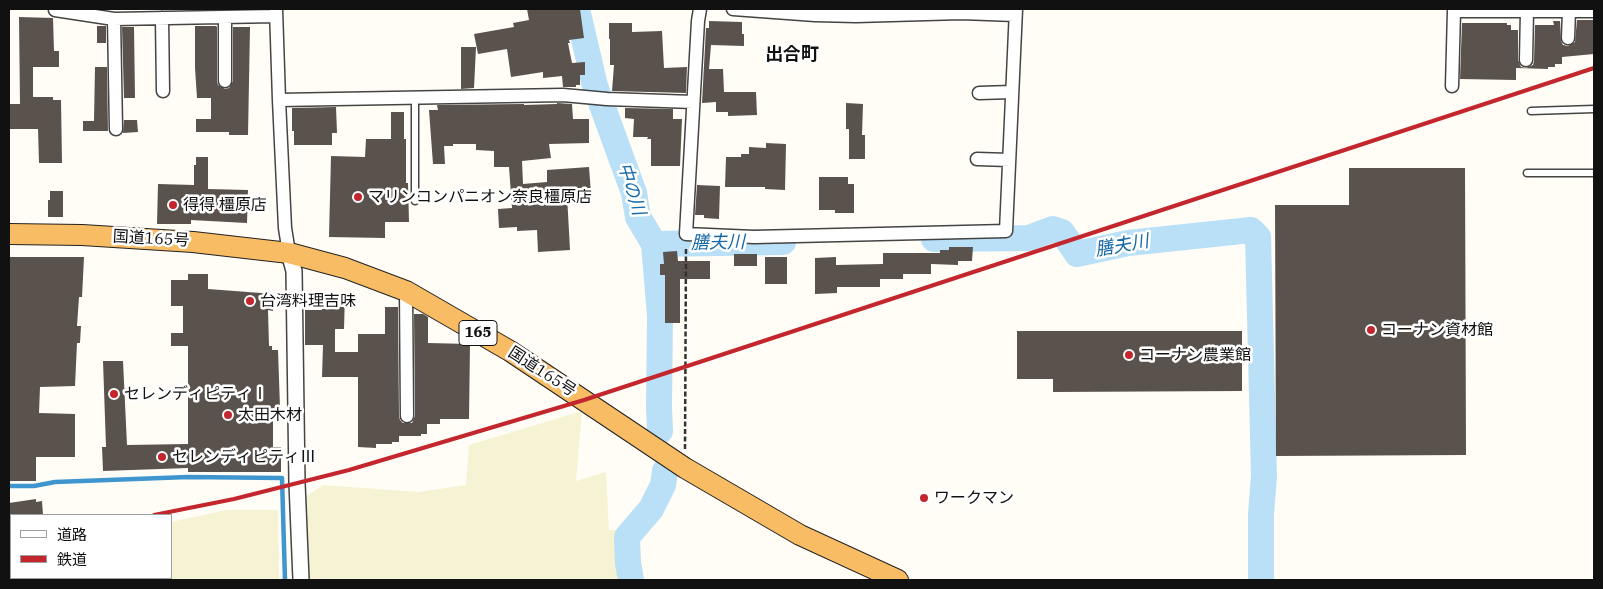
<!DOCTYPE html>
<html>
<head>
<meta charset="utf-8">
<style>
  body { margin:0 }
  #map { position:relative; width:1603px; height:589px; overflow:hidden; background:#fffdf5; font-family:"IBM Plex Serif","Noto Sans JP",serif }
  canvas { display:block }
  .frame { position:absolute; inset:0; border:10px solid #111; pointer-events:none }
  .legend { position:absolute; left:10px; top:514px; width:162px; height:65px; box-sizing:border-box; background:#fff; border:1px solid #a0a0a0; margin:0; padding:6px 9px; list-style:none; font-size:15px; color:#111 }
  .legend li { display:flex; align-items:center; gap:10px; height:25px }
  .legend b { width:25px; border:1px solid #a0a0a0 }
</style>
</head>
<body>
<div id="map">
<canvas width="1603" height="589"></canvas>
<div class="frame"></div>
<ul class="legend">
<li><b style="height:6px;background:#fff"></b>道路</li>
<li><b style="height:6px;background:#c4262e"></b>鉄道</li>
</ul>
</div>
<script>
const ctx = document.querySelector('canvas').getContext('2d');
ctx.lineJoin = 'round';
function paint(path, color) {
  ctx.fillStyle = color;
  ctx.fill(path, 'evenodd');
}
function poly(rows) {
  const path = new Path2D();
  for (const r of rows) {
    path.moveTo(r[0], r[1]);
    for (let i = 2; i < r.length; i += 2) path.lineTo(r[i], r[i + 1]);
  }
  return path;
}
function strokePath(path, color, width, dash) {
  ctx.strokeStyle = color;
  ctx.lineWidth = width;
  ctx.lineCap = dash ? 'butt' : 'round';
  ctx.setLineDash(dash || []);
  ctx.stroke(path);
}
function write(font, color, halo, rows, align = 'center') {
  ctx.font = font + ' "IBM Plex Serif","Noto Sans JP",serif';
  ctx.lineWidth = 5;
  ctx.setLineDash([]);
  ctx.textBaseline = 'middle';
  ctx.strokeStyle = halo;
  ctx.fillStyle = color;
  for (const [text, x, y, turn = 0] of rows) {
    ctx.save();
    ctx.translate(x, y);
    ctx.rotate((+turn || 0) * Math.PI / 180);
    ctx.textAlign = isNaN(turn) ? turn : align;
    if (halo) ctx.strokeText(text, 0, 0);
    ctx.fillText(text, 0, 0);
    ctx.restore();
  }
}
paint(poly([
  [582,411,576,481,606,472,609,530,620,530,624,580,307,580,304,498,323,485,418,492,466,485,469,445],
  [226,510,278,510,279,580,63,580,64,578,171,578,171,522]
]), '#f6f3d4');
strokePath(poly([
  [9,486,34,486,55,482,188,477,282,478,285,580]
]), '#3f96cf', 4.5);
strokePath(poly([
  [577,9,595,86,634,193,638,217,654,244,660,316,659,407,660,431],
  [934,239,1029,238,1053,229,1062,232,1077,254,1128,243,1251,230,1258,237,1264,476,1261,514,1261,580],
  [654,244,783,242],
  [631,580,628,563,627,537,651,509,663,485,665,471]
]), '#b9e0f7', 26);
paint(poly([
  [527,9,580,9,584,38,569,40,570,43,568,43,572,63,585,62,585,75,580,75,580,85,576,85,576,87,563,87,562,76,543,78,543,72,511,77,507,49,478,54,474,34,514,27,513,23,529,20],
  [19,17,53,18,54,51,59,51,59,67,33,67,33,97,53,97,53,100,61,100,62,163,39,163,38,129,9,129,9,104,20,104],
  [1577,20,1594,20,1594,54,1562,57,1562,64,1555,64,1555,67,1548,67,1548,69,1516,68,1516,80,1460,79,1462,23,1507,23,1507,25,1511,25,1511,30,1518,30,1518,60,1521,67,1526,68,1533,65,1534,61,1535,25,1554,25,1553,21,1560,21,1561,41,1563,45,1568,46,1575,42],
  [709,21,742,22,742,34,744,34,744,46,711,45,709,69,723,69,724,92,756,92,757,115,728,116,728,112,716,112,716,102,702,103,706,28,709,28],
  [609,23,632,23,632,32,662,31,664,68,687,67,686,93,612,91,614,65,610,65,610,39,609,39],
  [97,26,106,26,106,43,97,43],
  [195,26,216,26,217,27,217,81,218,85,225,89,229,88,233,81,233,27,250,27,248,135,229,135,229,132,196,132,196,119,211,119,211,98,197,98,195,68],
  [122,27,134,27,135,98,124,98],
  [461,47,476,47,474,88,461,89],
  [95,67,107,67,108,131,83,131,83,121,94,121],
  [557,103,572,104,573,119,589,119,589,143,549,144,551,158,522,161,523,184,547,182,547,170,589,167,591,194,567,195,570,250,538,252,537,230,517,231,517,227,499,228,498,209,512,208,509,167,494,167,494,151,476,150,476,144,453,144,453,146,444,146,445,164,433,164,429,110,438,110,437,105,524,104,524,105,557,104],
  [846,103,863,104,862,135,865,135,865,159,849,159,849,129,846,129],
  [336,107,337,133,332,133,332,145,294,145,294,131,292,131,292,108],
  [625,108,673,109,673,119,682,119,680,166,651,166,651,139,647,139,648,137,633,137,634,119,625,118],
  [391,112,404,112,404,139,406,139,406,183,408,183,409,222,385,222,385,238,329,237,331,156,365,157,366,139,391,139],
  [124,120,137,120,138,132,123,133],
  [766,143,786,144,785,190,765,189,765,187,725,187,726,157,741,157,741,154,749,154,749,147,766,148],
  [196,157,208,157,208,189,248,190,247,223,191,220,191,224,157,224,158,184,194,185,194,165,196,165],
  [1349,168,1465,168,1466,455,1276,456,1275,205,1349,205],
  [819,177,848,177,848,184,854,184,854,213,835,213,835,210,819,210],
  [697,185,720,186,719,219,704,218,704,215,695,215],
  [50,191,63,191,63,217,48,217,48,200,50,200],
  [949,247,973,247,972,261,958,261,958,265,931,264,931,274,903,274,903,279,880,279,880,287,837,287,837,293,815,294,815,258,836,257,836,265,883,264,883,253,940,253,940,250,949,250],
  [677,251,678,261,710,261,710,279,680,279,680,323,665,323,665,275,660,275,660,264,664,264,663,252],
  [734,254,757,254,757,266,734,266],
  [9,257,84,257,82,297,79,297,77,326,81,326,80,343,77,343,75,386,40,387,39,413,75,414,75,457,36,457,36,481,9,481],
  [765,257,787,257,787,284,765,284],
  [188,274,208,274,208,289,274,294,273,311,268,310,269,346,272,346,272,350,278,350,280,408,273,408,273,447,281,447,281,472,188,472,188,468,103,471,102,447,106,447,103,361,123,361,127,445,188,444,188,346,171,346,171,333,183,333,183,306,171,306,171,280,188,280],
  [322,293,345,293,344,329,335,329,335,352,358,352,358,334,385,334,385,307,398,307,399,416,400,420,403,423,412,423,415,416,414,314,423,314,428,317,428,343,470,344,469,419,440,419,440,424,427,424,427,434,421,434,421,436,399,436,399,442,392,442,392,444,376,444,376,448,358,447,358,377,322,377,323,345,305,345,305,310,322,310],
  [1017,331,1242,331,1242,391,1053,392,1053,379,1017,379],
  [36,499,36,502,42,501,43,515,9,515,9,503]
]), '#5a524d');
const service = poly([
  [415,97,415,201],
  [1531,111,1594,109],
  [1527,173,1594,173]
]);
const minor = poly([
  [276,9,279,100,285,228,289,253],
  [700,9,698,21,686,234,754,237,1006,231,1016,9],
  [733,9,815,15,856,16,961,13,1015,15],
  [1455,9,1454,11,1594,11],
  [55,10,114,19,276,16],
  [225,17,225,81],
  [162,18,163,91],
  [114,19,116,129],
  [1568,38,1569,11],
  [1526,60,1527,11],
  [1452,86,1454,11],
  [979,93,1012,92],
  [279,100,563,95,607,99,693,102],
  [977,159,1009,160],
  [406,291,407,416]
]);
const tertiary = poly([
  [289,253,294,271,297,483,301,580]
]);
const trunk = poly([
  [9,234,82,235,193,242,289,253,345,268,406,291,510,351,685,468,800,535,898,580]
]);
strokePath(service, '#444', 9);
strokePath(minor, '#444', 15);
strokePath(tertiary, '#444', 18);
strokePath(trunk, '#222', 22);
strokePath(poly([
  [685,449,686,247]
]), '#333', 2.5, [5, 2.5]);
strokePath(service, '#fff', 6);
strokePath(minor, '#fff', 12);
strokePath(tertiary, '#fff', 15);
strokePath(trunk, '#f7bc64', 20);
strokePath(poly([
  [154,515,234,499,349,470,584,400,1594,68],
  [9,542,11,542]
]), '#c4262e', 4);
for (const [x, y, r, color] of [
  [358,197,5,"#c4262e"],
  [173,205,5,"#c4262e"],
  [250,301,5,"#c4262e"],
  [1371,330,5,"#c4262e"],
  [1129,355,5,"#c4262e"],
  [114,394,5,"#c4262e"],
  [228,415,5,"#c4262e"],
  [162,457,5,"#c4262e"],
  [924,498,5,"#c4262e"]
]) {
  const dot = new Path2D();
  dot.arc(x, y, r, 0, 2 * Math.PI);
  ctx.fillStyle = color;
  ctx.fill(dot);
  strokePath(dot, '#fff', 2);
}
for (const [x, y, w] of [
  [478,333,38]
]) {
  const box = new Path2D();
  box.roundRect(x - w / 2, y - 12.5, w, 25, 4);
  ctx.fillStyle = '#fff';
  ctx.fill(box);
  strokePath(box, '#111', 1);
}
write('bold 15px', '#111', null, [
  ["165",478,333]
]);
write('16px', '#111', '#fff', [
  ["マリンコンパニオン奈良橿原店",368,197],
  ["得得 橿原店",183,205],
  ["台湾料理吉味",260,301],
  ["コーナン資材館",1381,330],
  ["コーナン農業館",1139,355],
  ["セレンディピティⅠ",124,394],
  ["太田木材",238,415],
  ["セレンディピティⅢ",172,457],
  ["ワークマン",934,498]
], 'left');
write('16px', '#111', '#fff', [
  ["国道165号",151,239,3],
  ["国道165号",542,372,33]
]);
write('bold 18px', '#111', '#fff', [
  ["出合町",792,55]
]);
write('italic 18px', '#1768a6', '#fff', [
  ["中の川",631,189,73],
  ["膳夫川",718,243,-1],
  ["膳夫川",1122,246,-10]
]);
</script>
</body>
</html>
